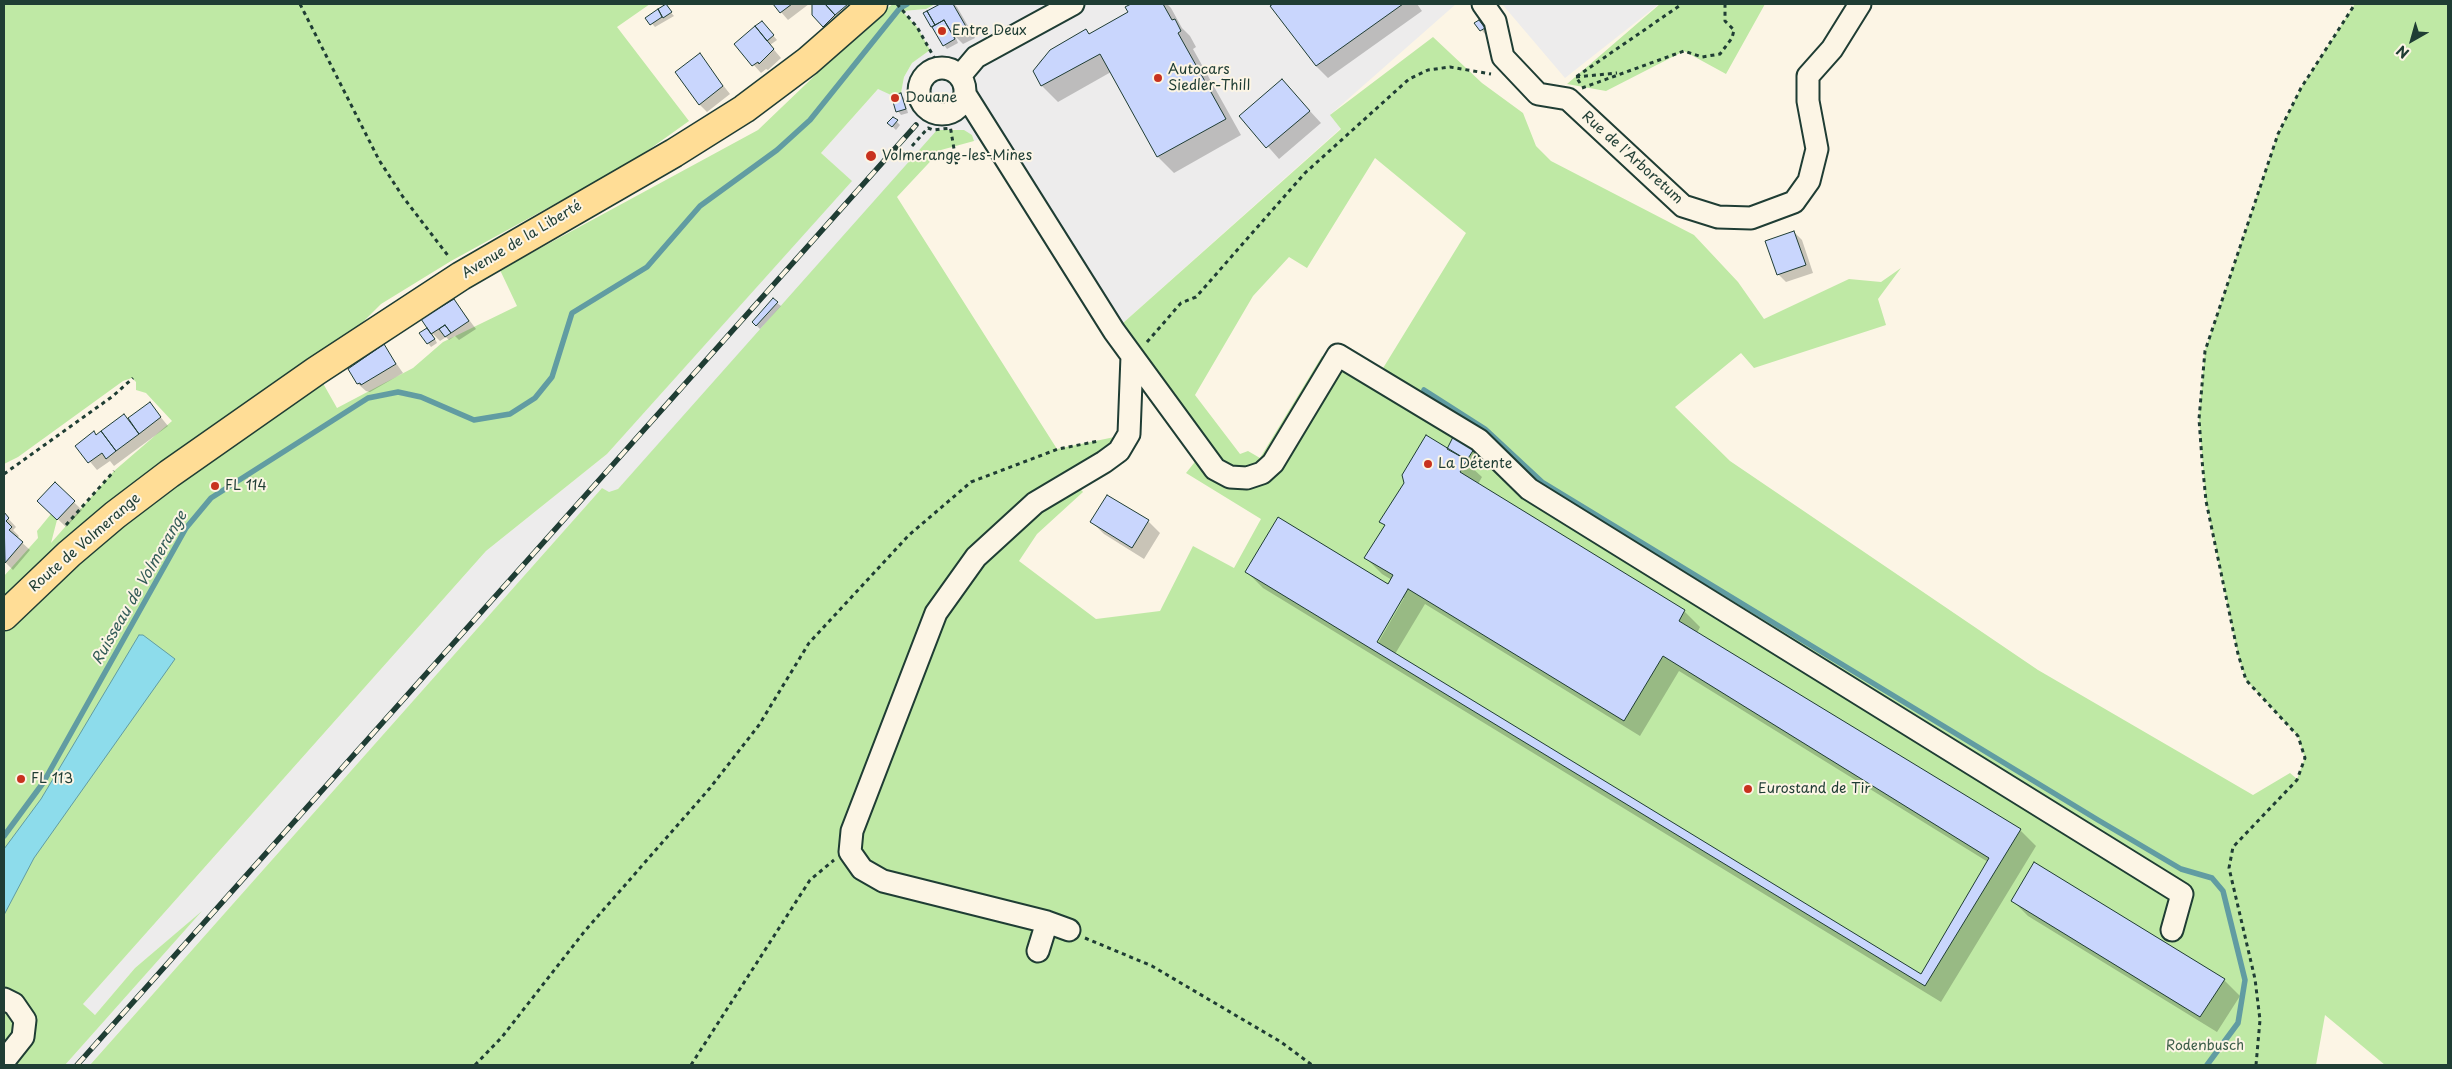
<!DOCTYPE html>
<html>
<head>
<meta charset="utf-8">
<style>
  body { margin:0 }
  #map { position:relative; width:2452px; height:1069px; overflow:hidden; background:#fcf5e5; font-family:"Playpen Sans",sans-serif }
  canvas { display:block }
  .frame { position:absolute; inset:0; border:5px solid #1f3d34; pointer-events:none }
  .north { position:absolute; left:2387px; top:15px; width:50px; height:50px; -webkit-text-stroke:4px #fcf5e5; paint-order:stroke; rotate:218deg; font-size:14px; font-weight:700; line-height:20px; text-align:center; color:#1f3d34 }
  .north::after { content:''; display:block; margin:auto; width:18px; height:22px; background:#1f3d34; clip-path:polygon(50% 0,100% 100%,50% 72%,0 100%) }
</style>
</head>
<body>
<div id="map">
<canvas width="2452" height="1069"></canvas>
<div class="frame"></div>
<div class="north">N</div>
</div>
<script>
const ctx = document.querySelector('canvas').getContext('2d');
ctx.lineJoin = 'round';
function paint(path, color) {
  ctx.fillStyle = color;
  ctx.fill(path, 'evenodd');
}
function poly(rows) {
  const path = new Path2D();
  for (const r of rows) {
    if (r.length === 3) {
      path.moveTo(r[0] + r[2], r[1]);
      path.arc(r[0], r[1], r[2], 0, 2 * Math.PI);
      continue;
    }
    path.moveTo(r[0], r[1]);
    for (let i = 2; i < r.length; i += 2) path.lineTo(r[i], r[i + 1]);
  }
  return path;
}
function strokePath(path, color, width, dash) {
  ctx.strokeStyle = color;
  ctx.lineWidth = width;
  ctx.lineCap = dash ? 'butt' : 'round';
  ctx.setLineDash(dash || []);
  ctx.stroke(path);
}
function write(font, color, halo, rows, align = 'center') {
  ctx.font = font + ' "Playpen Sans",sans-serif';
  ctx.lineWidth = 4;
  ctx.setLineDash([]);
  ctx.textBaseline = 'middle';
  ctx.strokeStyle = halo;
  ctx.fillStyle = color;
  for (const [text, x, y, turn = 0] of rows) {
    ctx.save();
    ctx.translate(x, y);
    ctx.rotate((+turn || 0) * Math.PI / 180);
    ctx.textAlign = isNaN(turn) ? turn : align;
    if (halo) ctx.strokeText(text, 0, 0);
    ctx.fillText(text, 0, 0);
    ctx.restore();
  }
}
paint(poly([
  [935,4,1456,4,1331,114,1341,128,1114,331,991,136,974,141,972,135,951,128,618,489,609,493,602,488,90,1065,65,1065,199,914,135,968,95,1015,83,1004,486,551,607,454,851,181,821,153,879,88,891,95,901,93,904,77,912,63,930,50,917,27,902,11,926,9],
  [1502,4,1659,4,1565,78]
]), '#edecec');
paint(poly([
  [4,4,650,4,617,27,689,121,633,161,451,261,381,304,362,323,339,338,316,371,337,408,413,368,443,342,517,306,500,270,758,130,878,15,893,4,935,4,926,9,902,11,917,27,930,50,912,63,904,77,901,93,891,95,878,89,821,153,852,181,607,454,486,551,83,1004,95,1015,135,968,202,911,65,1065,4,1065,4,576,38,538,37,531,51,514,57,520,51,543,114,471,172,421,146,393,136,390,136,382,132,378,123,381,18,457,4,464],
  [1660,4,1765,4,1726,74,1684,51,1606,91,1567,84],
  [2355,4,2448,4,2448,1065,2385,1065,2325,1015,2316,1065,90,1065,602,488,609,492,618,489,937,130,964,130,972,135,974,141,941,150,897,197,1057,449,1129,434,1073,480,1083,492,1037,534,1019,561,1096,619,1160,611,1193,546,1234,568,1261,519,1186,473,1202,453,1114,331,1341,129,1330,115,1433,37,1482,83,1523,113,1536,146,1551,161,1694,235,1738,282,1764,319,1849,279,1881,282,1901,268,1878,299,1886,325,1754,368,1741,353,1675,407,1730,461,2038,670,2253,795,2290,773,2297,779,2305,758,2298,736,2246,680,2238,654,2206,501,2199,419,2205,351,2278,134,2301,88],
  [1375,158,1466,233,1377,378,1333,363,1322,356,1260,458,1248,451,1240,454,1195,395,1253,296,1289,257,1307,268]
]), '#bfe9a5');
const water = poly([
  [139,635,143,635,175,659,34,858,4,915,4,849,41,799,139,635]
]);
paint(water, '#8ddceb');
strokePath(water, '#619ca2', 1);
paint(poly([
  [774,4,809,4,788,20],
  [813,4,864,4,831,34,813,15],
  [942,4,954,4,957,7,975,38,963,44,955,36,958,43,947,49,944,45,925,14],
  [1134,4,1167,4,1171,8,1182,28,1190,36,1196,47,1193,49,1241,135,1174,173,1158,157,1111,72,1058,102,1042,86,1034,71,1040,61,1063,43,1086,30,1090,35,1130,13,1127,8],
  [1275,4,1417,4,1422,11,1328,78,1316,66,1271,6],
  [665,6,674,16,655,27,647,18],
  [1476,24,1482,25,1487,32,1485,34],
  [765,26,777,40,770,45,781,58,768,70,766,69,761,73,735,44],
  [699,55,730,94,707,112,699,104],
  [1282,81,1321,123,1279,159,1241,116],
  [900,94,904,98,908,113,901,115,898,111],
  [893,118,900,125,896,130,889,123],
  [1794,232,1802,240,1813,273,1786,282,1778,274],
  [454,300,476,329,459,340,455,336,449,340,446,337,440,341,432,333,437,343,431,347,428,343,427,330],
  [773,300,781,306,760,329,753,322],
  [384,346,403,373,370,392,366,391,358,384],
  [150,404,168,426,114,466,110,461,97,470,77,446,96,436,124,415,128,420],
  [1447,450,1473,450,1476,454,1469,465,1482,477,1478,484,1684,611,1700,627,1697,633,2020,830,2036,846,1941,1002,1263,588,1247,572,1389,586,1392,580,1382,574,1366,558,1385,526,1381,521],
  [1402,598,1404,598,1375,648,1373,647],
  [1425,604,1640,736,1679,671,1988,862,1921,976,1395,654],
  [55,484,82,510,66,527,39,501],
  [4,514,16,527,13,530,19,536,17,538,30,550,13,570,4,561],
  [1148,521,1160,533,1144,559,1104,534,1092,522],
  [2012,900,2224,980,2240,996,2217,1032,2028,916]
]), '#0003');
strokePath(poly([
  [1424,390,1485,429,1542,482,2098,820,2181,869,2212,878,2223,891,2245,980,2238,1023,2207,1065],
  [4,836,43,783,186,528,211,498,368,398,398,392,421,397,474,420,510,414,535,398,552,377,572,313,647,267,700,206,777,150,810,120,900,8,907,4]
]), '#619ca2', 5.5);
const building = poly([
  [666,4,672,12,663,18,658,9,666,4],
  [773,4,792,4,780,13,773,4],
  [812,4,825,4,835,15,823,27,812,15,812,4],
  [825,4,848,4,835,15,825,4],
  [940,4,953,4,968,30,954,37,944,20,935,25,927,11,940,4],
  [1131,4,1163,4,1172,20,1175,19,1181,31,1178,33,1226,119,1157,157,1100,54,1041,86,1033,71,1050,50,1086,29,1089,34,1128,12,1125,7,1131,4],
  [1273,4,1403,4,1316,66,1270,6,1273,4],
  [658,9,662,17,650,25,645,18,658,9],
  [927,11,935,25,931,27,923,13,927,11],
  [944,20,955,39,943,46,932,27,944,20],
  [1479,20,1485,28,1480,31,1474,23,1479,20],
  [762,21,774,35,767,41,755,26,762,21],
  [755,26,774,49,759,64,758,62,752,66,734,44,755,26],
  [700,53,723,86,699,105,675,72,700,53],
  [1282,79,1310,111,1266,148,1239,116,1282,79],
  [901,93,906,109,896,112,891,95,901,93],
  [893,117,898,120,892,127,887,123,893,117],
  [1794,231,1806,265,1777,275,1765,241,1794,231],
  [773,298,778,302,756,326,752,322,773,298],
  [454,299,469,321,451,333,445,325,431,334,421,319,454,299],
  [445,325,451,333,445,337,439,329,445,325],
  [427,328,435,339,427,344,419,333,427,328],
  [384,344,396,364,361,385,360,383,357,384,348,369,384,344],
  [150,402,161,417,139,434,128,418,150,402],
  [124,414,139,434,116,451,101,431,124,414],
  [94,431,96,435,101,431,116,451,106,459,102,453,88,463,75,446,94,431],
  [1426,435,1467,460,1460,472,1685,610,1679,621,2021,829,1925,986,1245,572,1278,517,1388,584,1393,575,1364,558,1385,525,1379,522,1404,483,1402,475,1426,435],
  [1408,589,1624,721,1663,656,1989,858,1921,974,1377,642,1408,589],
  [1453,437,1474,449,1467,460,1447,449,1453,437],
  [55,482,75,501,57,520,37,501,55,482],
  [1107,495,1149,520,1132,548,1090,522,1107,495],
  [4,512,9,518,6,521,12,527,9,530,23,542,5,563,4,512],
  [2034,862,2225,979,2200,1017,2011,901,2034,862]
]);
paint(building, '#c9d6fd');
strokePath(building, '#1f3d34', 1);
const minor = poly([
  [1483,4,1495,21,1503,57,1538,94,1568,99,1683,206,1718,217,1751,218,1794,202,1809,181,1817,149,1808,101,1808,76,1832,49,1860,4],
  [942,91,23],
  [960,76,976,57,1073,4],
  [965,94,1114,331,1215,469,1230,477,1247,478,1262,473,1273,463,1338,355,1479,440,1529,489,2182,894,2172,930],
  [1047,922,1069,930],
  [1038,951,1047,922,883,881,862,869,850,852,852,831,936,613,976,557,1035,503,1104,462,1119,451,1129,434,1132,356],
  [4,999,14,1004,25,1020,23,1037,4,1061]
]);
const major = poly([
  [4,616,69,554,115,515,169,474,316,371,461,276,674,153,744,109,808,61,873,4]
]);
strokePath(minor, '#1f3d34', 25);
strokePath(major, '#1f3d34', 31);
strokePath(poly([
  [300,4,379,160,403,197,449,257],
  [897,4,917,27,940,68],
  [1576,77,1617,73],
  [1580,83,1576,77,1682,4],
  [1582,88,1684,51,1702,57,1720,54,1732,38,1734,30,1725,21,1725,4],
  [948,113,957,167],
  [912,146,928,128,933,130,951,128],
  [1147,342,1181,303,1196,297,1305,173,1409,79,1428,70,1450,67,1491,74],
  [4,474,113,396,133,378],
  [66,525,114,471],
  [1085,938,1152,966,1281,1042,1312,1065],
  [475,1065,502,1037,584,932,710,788,759,725,809,643,909,535,971,482,1058,449,1099,441],
  [691,1065,810,880,834,860],
  [2256,1065,2260,1020,2255,979,2229,868,2233,847,2297,780,2305,758,2298,736,2246,680,2238,654,2206,501,2202,460,2199,419,2205,351,2278,134,2301,88,2355,4]
]), '#1f3d34', 3, [4, 4]);
strokePath(minor, '#fcf5e5', 21);
strokePath(major, '#ffdd96', 28);
const rail = poly([
  [77,1065,916,125]
]);
strokePath(rail, '#1f3d34', 5.5);
strokePath(rail, '#fcf5e5', 4, [11]);
for (const [x, y, r, color] of [
  [942,31,5,"#c8321e"],
  [1158,78,5,"#c8321e"],
  [895,98,5,"#c8321e"],
  [871,156,6,"#c8321e"],
  [1428,464,5,"#c8321e"],
  [215,486,5,"#c8321e"],
  [21,779,5,"#c8321e"],
  [1748,789,5,"#c8321e"]
]) {
  const dot = new Path2D();
  dot.arc(x, y, r, 0, 2 * Math.PI);
  ctx.fillStyle = color;
  ctx.fill(dot);
  strokePath(dot, '#fcf5e5', 2);
}
write('14px', '#1f3d34', '#fcf5e5', [
  ["Entre Deux",952,31],
  ["Autocars",1168,70],
  ["Siedler-Thill",1168,86],
  ["Douane",905,98],
  ["Volmerange-les-Mines",882,156],
  ["La Détente",1438,464],
  ["FL 114",225,486],
  ["FL 113",31,779],
  ["Eurostand de Tir",1758,789]
], 'left');
write('14px', '#1f3d34', '#fcf5e5', [
  ["Rue de l'Arboretum",1632,158,42],
  ["Avenue de la Liberté",522,240,-31],
  ["Route de Volmerange",85,543,-41]
]);
write('14px', '#3f5f4b', '#fcf5e5', [
  ["Rodenbusch",2205,1046]
]);
write('italic 15px', '#355d59', '#fcf5e5', [
  ["Ruisseau de Volmerange",140,588,-60]
]);
</script>
</body>
</html>
